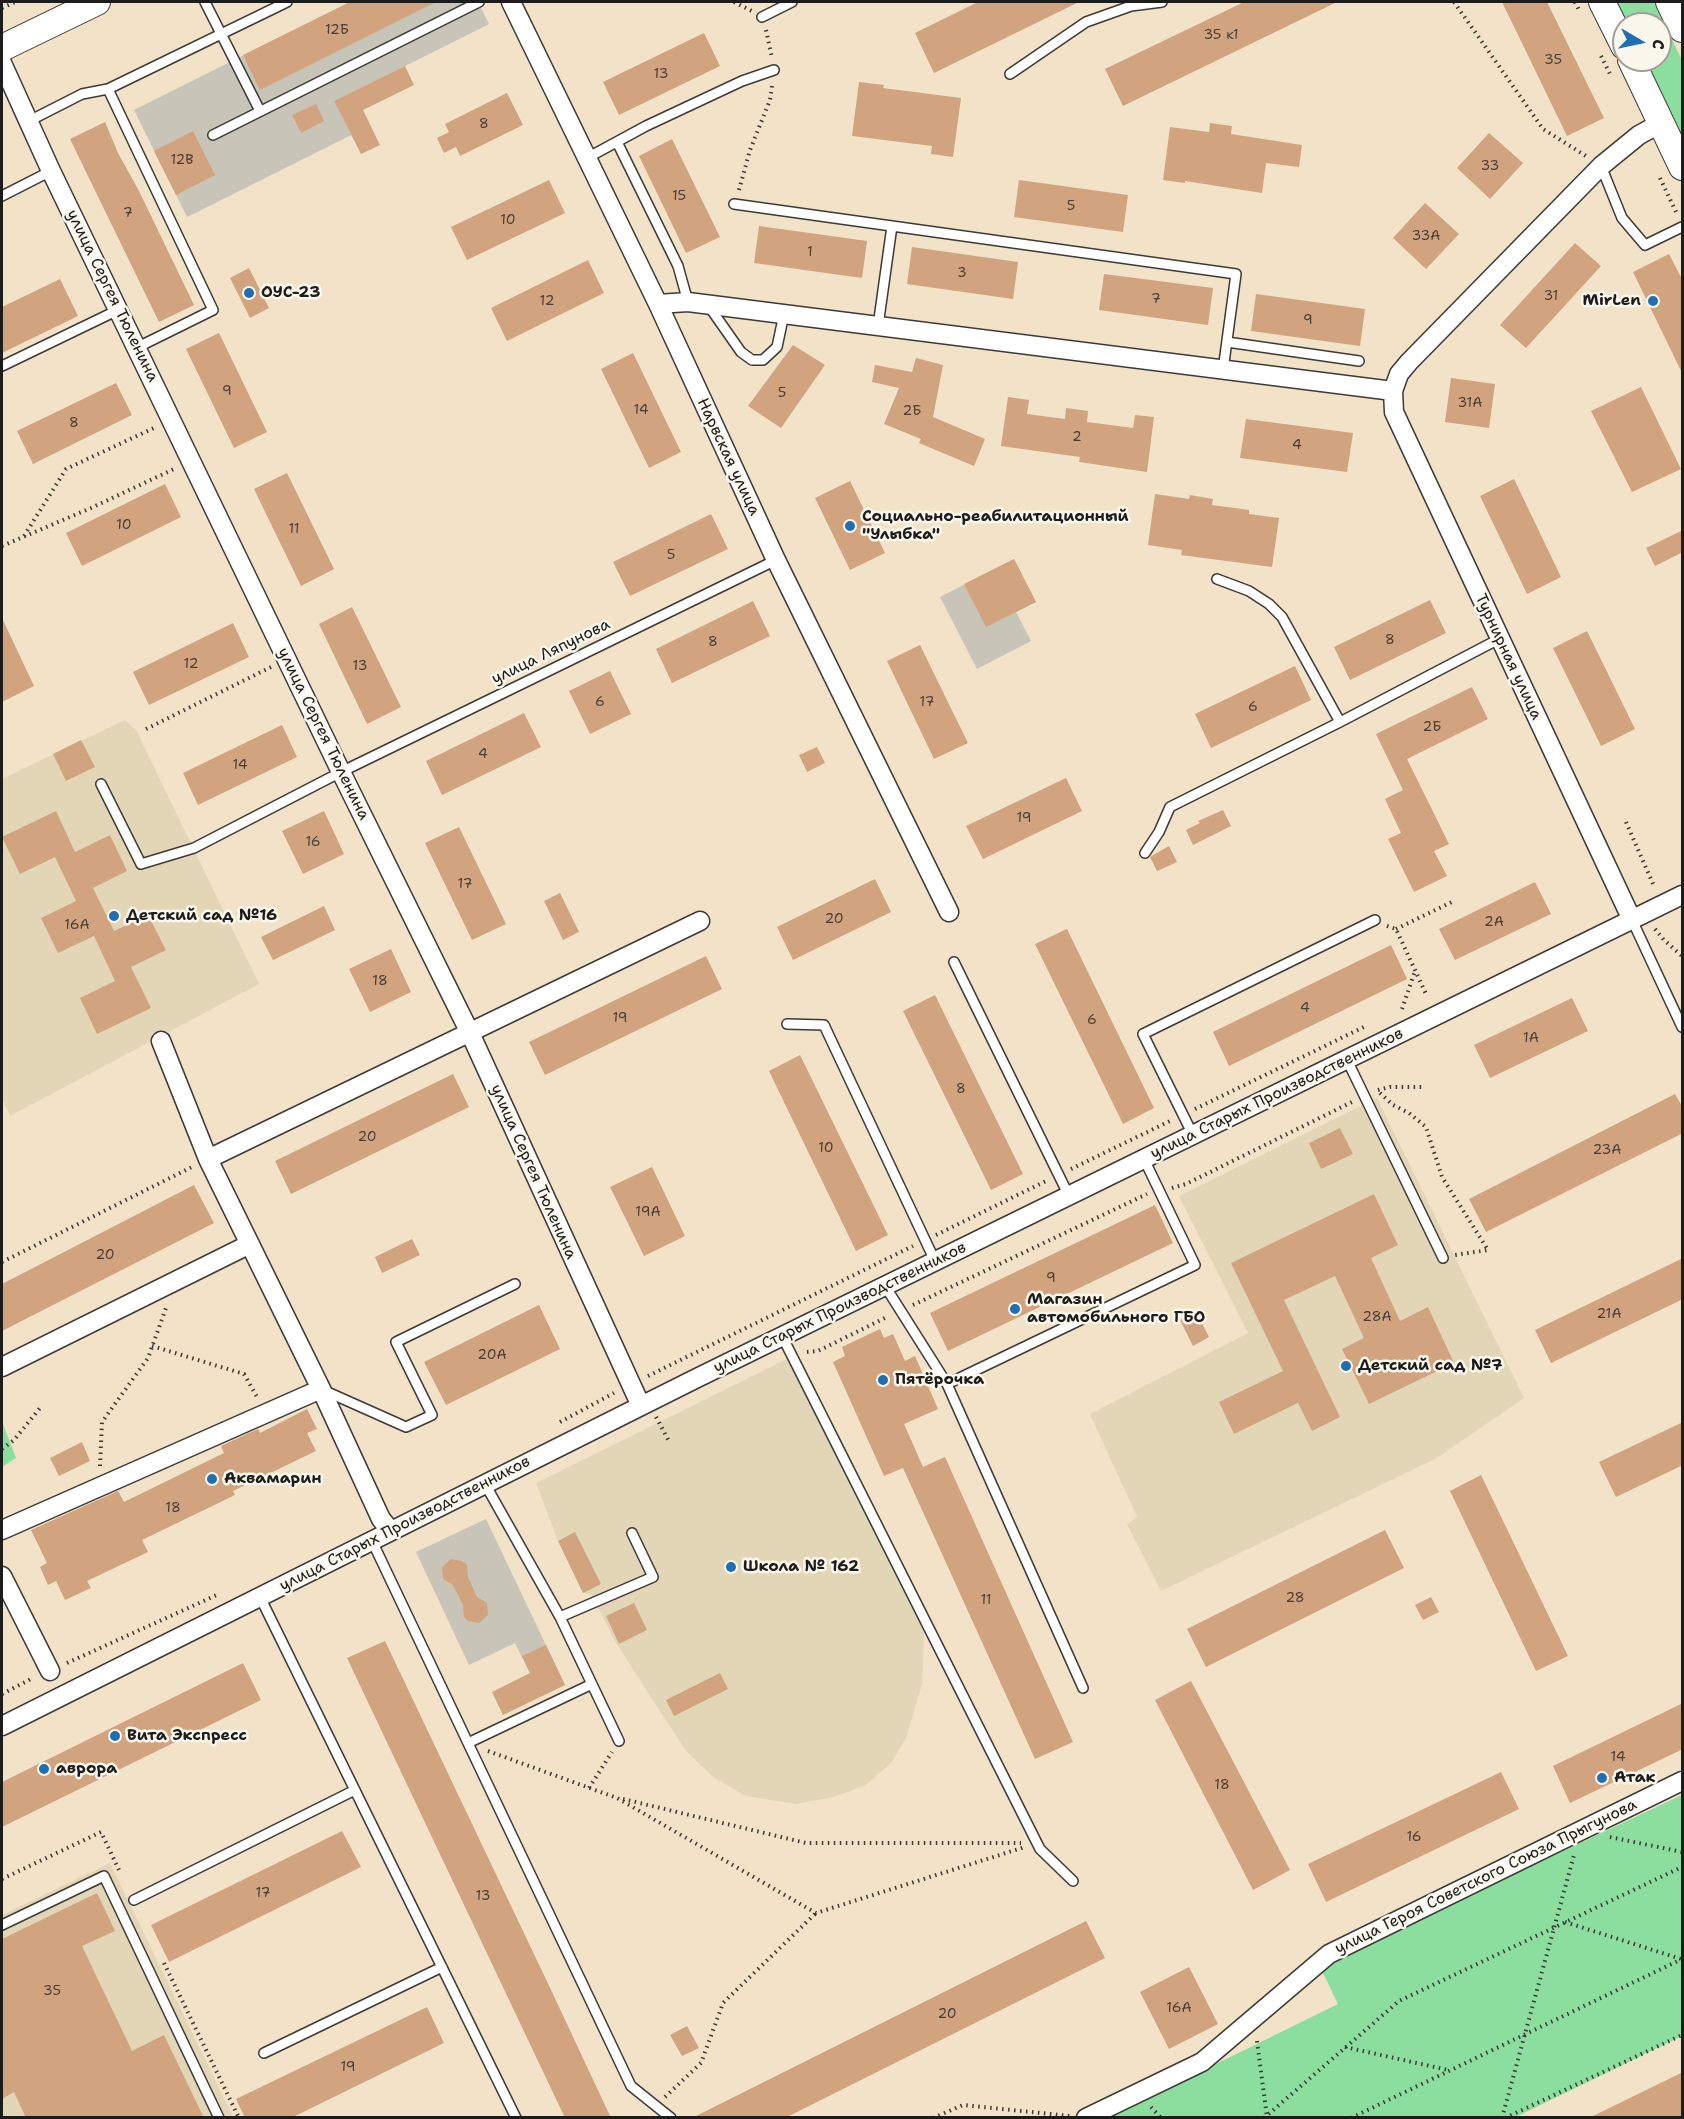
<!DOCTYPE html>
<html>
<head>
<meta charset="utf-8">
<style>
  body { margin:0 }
  #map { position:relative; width:1684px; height:2119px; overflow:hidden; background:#f2e2c7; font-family:"Shantell Sans",sans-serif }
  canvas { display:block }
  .frame { position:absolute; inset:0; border:3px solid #1c1c1c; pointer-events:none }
  .north { position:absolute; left:1612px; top:12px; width:60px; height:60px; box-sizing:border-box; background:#fbf7ec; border:2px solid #a29f99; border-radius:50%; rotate:99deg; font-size:16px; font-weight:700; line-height:24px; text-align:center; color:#1c1c1c }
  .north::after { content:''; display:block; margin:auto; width:21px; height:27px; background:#1f6fb2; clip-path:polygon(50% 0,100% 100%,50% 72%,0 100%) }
</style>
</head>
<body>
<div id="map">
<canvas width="1684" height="2119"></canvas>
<div class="frame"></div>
<div class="north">С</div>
</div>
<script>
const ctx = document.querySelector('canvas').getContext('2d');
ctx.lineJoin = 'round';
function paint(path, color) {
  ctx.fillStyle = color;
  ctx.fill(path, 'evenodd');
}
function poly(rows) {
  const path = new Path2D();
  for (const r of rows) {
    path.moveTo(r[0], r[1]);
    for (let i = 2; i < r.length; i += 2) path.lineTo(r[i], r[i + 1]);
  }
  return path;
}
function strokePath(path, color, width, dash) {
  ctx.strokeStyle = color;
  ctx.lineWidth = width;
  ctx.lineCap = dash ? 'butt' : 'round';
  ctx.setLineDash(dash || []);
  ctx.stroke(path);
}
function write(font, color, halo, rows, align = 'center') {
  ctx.font = font + ' "Shantell Sans",sans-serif';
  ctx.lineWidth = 5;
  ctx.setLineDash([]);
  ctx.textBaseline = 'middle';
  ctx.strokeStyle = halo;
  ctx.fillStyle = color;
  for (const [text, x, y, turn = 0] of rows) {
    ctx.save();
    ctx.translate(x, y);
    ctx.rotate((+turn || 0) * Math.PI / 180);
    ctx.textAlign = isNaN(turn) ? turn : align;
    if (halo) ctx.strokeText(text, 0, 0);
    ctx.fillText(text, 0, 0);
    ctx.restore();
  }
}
paint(poly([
  [125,720,136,730,259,984,10,1116,2,1098,2,779],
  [1377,1098,1524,1398,1437,1458,1161,1591,1127,1524,1137,1517,1090,1414,1248,1333,1179,1196],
  [787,1359,924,1630,922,1684,906,1738,892,1762,866,1785,834,1797,796,1804,746,1796,713,1777,686,1751,614,1640,592,1595,583,1593,558,1541,536,1483],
  [110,1863,233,2117,2,2118,2,1915]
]), '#e3d6b7');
paint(poly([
  [350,2,478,2,489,24,335,101,351,135,187,217,134,110],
  [1014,559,1036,602,1016,612,1031,641,977,669,940,597],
  [486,1519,565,1685,541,1696,515,1643,469,1665,416,1552]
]), '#c8c4b8');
paint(poly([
  [1613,2,1654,2,1682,60,1682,146,1641,60,1660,60,1660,24,1624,24],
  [3,1424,16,1458,2,1467,2,1425],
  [1682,1795,1682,2036,1516,2117,1106,2118,1338,2004,1323,1973,1331,1960]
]), '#8cde9f');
paint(poly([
  [350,2,436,2,260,90,243,55],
  [978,2,1079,2,934,73,915,33],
  [1244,2,1337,2,1123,106,1105,69],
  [1502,2,1547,2,1604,118,1567,136],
  [704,33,720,66,619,115,603,82],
  [405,66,414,85,363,110,380,145,361,154,334,101],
  [859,82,884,85,883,88,961,98,953,157,931,154,932,146,852,136],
  [507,93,523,125,460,156,456,147,444,153,437,138,449,132,445,124],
  [316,104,324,121,301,133,292,115],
  [105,122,118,153,139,191,194,305,159,322,70,139],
  [1210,123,1232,126,1231,134,1302,145,1299,167,1266,163,1262,193,1185,181,1185,183,1163,180,1170,127,1209,132],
  [193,131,215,175,176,195,154,151],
  [1489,133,1523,163,1490,199,1457,168],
  [672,139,720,237,686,253,639,156],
  [549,180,565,213,467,260,451,227],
  [1019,180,1128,195,1123,232,1014,217],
  [1425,203,1459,234,1426,269,1393,238],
  [759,226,867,241,862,278,754,263],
  [1575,243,1601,266,1526,348,1500,325],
  [912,247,1018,262,1013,299,907,284],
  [1669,254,1683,281,1683,375,1633,272],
  [588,260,604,293,507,341,491,308],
  [249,268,269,308,250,318,230,278],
  [1104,274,1213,288,1208,325,1099,310],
  [60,279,78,316,2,353,2,307],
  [1256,294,1365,309,1360,346,1251,331],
  [219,333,267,432,234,448,186,349],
  [793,345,825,365,781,428,748,406],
  [633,353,681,452,649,468,601,369],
  [916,358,943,365,933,417,985,439,974,466,919,443,921,439,884,424,899,388,872,382,875,365,912,372],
  [1451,378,1495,384,1489,428,1445,422],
  [116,383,132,415,33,464,17,431],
  [1641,387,1681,469,1632,492,1591,411],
  [1008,397,1029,400,1027,414,1065,419,1066,408,1088,411,1087,422,1133,428,1135,415,1154,417,1147,472,1079,462,1080,457,1001,446],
  [1246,419,1353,433,1347,472,1240,458],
  [287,473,334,569,301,586,254,489],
  [1514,479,1561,577,1527,594,1480,496],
  [850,481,885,553,850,570,815,498],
  [165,484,181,517,82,566,66,533],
  [1155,494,1189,499,1190,495,1213,499,1212,505,1249,510,1249,514,1279,518,1272,567,1181,555,1182,550,1148,545],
  [711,514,728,549,630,596,613,562],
  [1683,530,1683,552,1655,566,1646,548],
  [1014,559,1036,602,986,627,964,584],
  [1430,600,1446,633,1350,680,1334,647],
  [753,601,770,636,672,683,656,649],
  [352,607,401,707,367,724,319,624],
  [2,618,34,686,2,702],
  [233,623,249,657,149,705,133,672],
  [1587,631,1635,729,1601,746,1553,648],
  [920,645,968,743,934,759,887,661],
  [1295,666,1311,700,1211,748,1195,714],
  [610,671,631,714,590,734,569,691],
  [1472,687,1488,719,1407,759,1449,844,1434,851,1447,876,1414,892,1388,839,1401,833,1385,799,1403,790,1376,734],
  [524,713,541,747,442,795,426,761],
  [282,725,297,757,198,805,183,773],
  [81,740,95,767,66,781,53,754],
  [817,747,825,763,807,772,799,755],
  [1066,778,1082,811,983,859,966,826],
  [1223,810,1231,826,1193,845,1186,830,1200,823,1198,821],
  [56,811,75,852,110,835,127,871,93,888,114,931,148,915,166,950,131,967,151,1008,97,1034,80,998,115,981,94,936,58,953,41,918,76,901,55,857,20,874,2,837],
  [324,811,344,854,303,874,282,831],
  [459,827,506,924,472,940,425,843],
  [1169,846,1177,862,1157,871,1150,857],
  [875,879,891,912,793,960,777,927],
  [1535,882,1551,914,1455,960,1439,929],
  [560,893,579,932,563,940,544,901],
  [324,906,335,930,273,960,261,937],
  [1067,929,1154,1108,1123,1124,1035,944],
  [1391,945,1407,979,1229,1066,1213,1032],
  [391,949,411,992,370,1012,349,969],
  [706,956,722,989,545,1075,529,1042],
  [935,995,1023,1174,991,1190,903,1011],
  [1572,998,1588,1031,1490,1078,1474,1045],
  [800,1055,888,1235,856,1251,769,1071],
  [453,1074,469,1107,291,1194,275,1161],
  [1675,1094,1683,1108,1683,1133,1486,1232,1469,1199],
  [1340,1128,1353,1154,1321,1169,1309,1143],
  [652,1167,685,1236,644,1256,610,1187],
  [194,1185,214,1223,2,1331,2,1284],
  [1374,1194,1398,1245,1371,1258,1400,1321,1428,1307,1454,1363,1369,1404,1342,1349,1364,1338,1335,1276,1284,1300,1340,1417,1312,1431,1298,1403,1234,1434,1219,1402,1283,1371,1231,1263],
  [1155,1205,1173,1243,948,1351,930,1313],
  [412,1239,420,1255,382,1273,375,1257],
  [1683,1258,1683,1299,1551,1363,1535,1330],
  [539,1305,560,1349,446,1405,424,1362],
  [1196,1312,1209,1337,1193,1346,1180,1320],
  [880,1329,884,1338,893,1334,905,1361,915,1356,938,1409,904,1424,923,1467,945,1457,1073,1742,1035,1759,903,1468,884,1476,833,1362,845,1356,842,1347],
  [307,1409,317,1429,307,1433,316,1451,233,1491,235,1495,142,1540,148,1552,87,1581,91,1588,65,1600,56,1581,48,1585,40,1567,47,1563,31,1530,118,1491,124,1502,224,1453,221,1446,258,1429,260,1433],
  [1683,1422,1683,1465,1616,1497,1599,1462],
  [82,1442,90,1461,59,1476,50,1458],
  [1481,1475,1568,1656,1536,1671,1450,1491],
  [1385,1530,1404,1568,1206,1667,1187,1629],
  [575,1532,601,1584,583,1593,558,1541],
  [451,1559,462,1561,467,1565,468,1577,477,1597,487,1603,488,1615,479,1623,468,1621,464,1617,463,1605,453,1585,443,1579,442,1567],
  [1431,1597,1439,1612,1423,1620,1415,1605],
  [634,1603,647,1630,619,1644,606,1616],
  [385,1641,552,1992,611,2118,565,2118,347,1658],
  [546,1645,565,1685,503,1715,492,1692,530,1673,522,1656],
  [243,1663,261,1700,2,1827,2,1782],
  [720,1673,728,1689,674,1716,666,1700],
  [1191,1681,1290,1870,1253,1890,1155,1700],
  [1683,1703,1683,1749,1570,1803,1553,1766],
  [1501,1772,1519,1809,1326,1902,1308,1864],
  [342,1831,361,1867,169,1962,151,1925],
  [97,1893,115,1931,82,1946,132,2051,164,2035,204,2118,26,2118,14,2092,2,2099,2,1939],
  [1086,1921,1105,1958,785,2118,692,2118],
  [1189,1967,1218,2024,1169,2049,1140,1992],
  [427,2007,444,2043,291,2118,245,2118,236,2099],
  [687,2026,699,2048,682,2056,670,2035],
  [1683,2072,1683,2118,1589,2118]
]), '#d1a47f');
const lane = poly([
  [205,2,260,111],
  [762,17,792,2],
  [1010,74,1086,22,1131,6,1162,2],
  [108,89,213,310,136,348],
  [29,121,82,94,108,89,287,2],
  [213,135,479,2],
  [617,142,678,266,688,302],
  [587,158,646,126,742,81,774,70],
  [1601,166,1622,218,1645,245,1682,227],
  [2,196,51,171],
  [734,204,1236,274,1223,370],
  [708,305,741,352,752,360,763,360,777,347,784,314],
  [878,326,892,226],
  [1227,342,1359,361],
  [2,366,118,310],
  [1217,579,1249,591,1269,604,1282,617,1340,722],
  [101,784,141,864,194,848,341,772,776,560],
  [1145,853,1159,832,1170,807,1340,722,1499,639],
  [1632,920,1682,1027],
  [954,962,1069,1196],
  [787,1024,824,1025,935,1261],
  [1347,1060,1443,1258],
  [1193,1135,1143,1034,1375,920],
  [885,1286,947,1384,1083,1688],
  [782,1336,1040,1849,1073,1881],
  [947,1384,1195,1265,1144,1159],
  [323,1390,406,1427,432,1415,396,1342,515,1284],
  [485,1484,560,1617,619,1741],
  [372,1541,631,2086,671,2118],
  [260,1597,516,2118],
  [560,1617,653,1577,632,1533],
  [468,1743,592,1684],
  [134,1900,355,1790],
  [2,1925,104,1876,219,2118],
  [264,2053,442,1967]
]);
const street = poly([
  [511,2,658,304,776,560,949,912],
  [2,63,51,171,341,772,470,1033,641,1406],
  [658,304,688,302,1393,391],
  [1632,920,1394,412,1393,391,1399,374,1409,362,1601,166,1639,135,1661,123],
  [161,1041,208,1159,321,1389,381,1519,390,1530],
  [208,1159,700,921],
  [2,1367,250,1244],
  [2,1530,321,1389],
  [2,1576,50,1671],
  [2,1726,697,1378,1682,895],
  [1086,2118,1202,2062,1329,1954,1682,1781]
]);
const secondary = poly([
  [1602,2,1624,46],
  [1669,2,1682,29],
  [2,48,97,2],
  [1631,60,1682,167]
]);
strokePath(lane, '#3c3a36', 12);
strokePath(street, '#3c3a36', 21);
strokePath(secondary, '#3c3a36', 28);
strokePath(poly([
  [734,2,752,11],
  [1454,2,1543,129,1586,156],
  [1575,2,1580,12],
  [2,8,15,2],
  [766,30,772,58],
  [1601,56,1610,74],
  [1660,178,1677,214],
  [739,190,750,150,770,100,772,86],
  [24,536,66,469,156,427],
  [2,546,91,508,174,469],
  [146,729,271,667],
  [1626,822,1654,886],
  [1387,926,1396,929,1427,996],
  [1396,929,1452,902],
  [1655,929,1664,940,1682,956],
  [1402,1009,1415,971],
  [1378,1090,1390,1087,1422,1087],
  [1380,1093,1393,1105,1409,1113,1426,1127,1442,1177,1488,1250,1455,1255],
  [1195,1109,1364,1027],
  [1071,1169,1172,1120],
  [1172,1188,1186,1184,1352,1102],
  [936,1235,1048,1180],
  [2,1262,192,1167],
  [913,1305,1147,1194],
  [152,1346,244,1374,257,1397],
  [807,1352,818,1351,887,1317],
  [648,1376,913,1246],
  [656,1417,670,1443],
  [560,1422,614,1393],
  [2,1449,14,1440,40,1408],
  [100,1466,102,1422,148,1358,166,1308],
  [67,1663,219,1594],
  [2,1694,33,1678],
  [488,1751,617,1798,816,1913,1025,1847],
  [589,1788,612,1752],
  [623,1799,806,1843,1021,1843],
  [1610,1837,1682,1852],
  [2,1879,101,1832,119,1870],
  [1565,1922,1681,1959],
  [164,1963,239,2118],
  [1257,2041,1267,2117],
  [1345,2047,1448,2070],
  [665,2097,701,2063,723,2003,816,1913],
  [1151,2107,1161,2118],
  [933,2118,963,2105,1070,2116],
  [1264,2118,1399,2001,1682,1867],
  [1351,2118,1682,1959],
  [1502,2118,1574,1855],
  [1505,2118,1682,2035]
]), '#3c3a36', 4, [1.5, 4.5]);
strokePath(lane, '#fff', 9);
strokePath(street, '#fff', 18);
strokePath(secondary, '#fff', 26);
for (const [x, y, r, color] of [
  [249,293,6,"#1f6fb2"],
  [1653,301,6,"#1f6fb2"],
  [850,526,6,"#1f6fb2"],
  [114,916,6,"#1f6fb2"],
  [1015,1309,6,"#1f6fb2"],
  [1346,1366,6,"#1f6fb2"],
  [883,1380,6,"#1f6fb2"],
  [212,1479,6,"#1f6fb2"],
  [731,1567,6,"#1f6fb2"],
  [115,1736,6,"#1f6fb2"],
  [44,1769,6,"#1f6fb2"],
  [1602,1778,6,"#1f6fb2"]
]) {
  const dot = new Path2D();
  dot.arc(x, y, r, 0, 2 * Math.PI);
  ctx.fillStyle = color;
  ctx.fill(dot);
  strokePath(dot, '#fbf7ec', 2);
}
write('14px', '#493e35', null, [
  ["12Б",337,30],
  ["35 к1",1221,35],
  ["35",1553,60],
  ["13",661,74],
  ["8",484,124],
  ["12В",182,160],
  ["33",1490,166],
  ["15",679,196],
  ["5",1071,206],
  ["7",128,213],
  ["10",508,220],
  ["33А",1426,236],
  ["1",810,252],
  ["3",962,273],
  ["31",1551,296],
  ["7",1156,299],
  ["12",547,301],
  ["9",1308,320],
  ["9",227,391],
  ["5",782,393],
  ["31А",1470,403],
  ["14",641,410],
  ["2Б",912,411],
  ["8",74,423],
  ["2",1077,437],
  ["4",1297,445],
  ["10",124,525],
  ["11",294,529],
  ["5",671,555],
  ["8",1390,640],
  ["8",713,642],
  ["12",191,664],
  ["13",360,666],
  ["6",600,702],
  ["17",927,702],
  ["6",1253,707],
  ["2Б",1432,727],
  ["4",483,754],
  ["14",240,765],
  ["19",1024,818],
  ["16",313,842],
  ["17",465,884],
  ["20",834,919],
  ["2А",1494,922],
  ["16А",77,925],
  ["18",380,981],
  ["4",1305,1008],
  ["19",620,1018],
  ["6",1092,1020],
  ["1А",1531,1038],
  ["8",961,1089],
  ["20",367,1137],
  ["10",826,1148],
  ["23А",1607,1150],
  ["19А",648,1212],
  ["20",105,1255],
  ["9",1051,1278],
  ["21А",1609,1314],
  ["28А",1377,1317],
  ["20А",492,1355],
  ["18",173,1508],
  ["28",1295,1598],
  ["11",986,1600],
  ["14",1618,1757],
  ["18",1222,1785],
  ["16",1414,1837],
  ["17",263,1893],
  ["13",483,1896],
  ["35",52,1991],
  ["16А",1179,2008],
  ["20",947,2014],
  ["19",348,2067]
]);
write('bold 16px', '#1c1c1c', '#fbf7ec', [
  ["ОУС-23",261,293],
  ["MirLen",1641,301,"right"],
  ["Социально-реабилитационный",862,517],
  ["\"Улыбка\"",862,535],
  ["Детский сад №16",126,916],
  ["Магазин",1027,1300],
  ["автомобильного ГБО",1027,1318],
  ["Детский сад №7",1358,1366],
  ["Пятёрочка",895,1380],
  ["Аквамарин",224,1479],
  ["Школа № 162",743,1567],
  ["Вита Экспресс",127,1736],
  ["аврора",56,1769],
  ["Атак",1614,1778]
], 'left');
write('16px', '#1c1c1c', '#fbf7ec', [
  ["улица Сергея Тюленина",112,296,64],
  ["Нарвская улица",728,457,65],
  ["улица Ляпунова",551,652,-26],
  ["Турнирная улица",1508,657,65],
  ["улица Сергея Тюленина",323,734,64],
  ["улица Старых Производственников",1277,1094,-26],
  ["улица Сергея Тюленина",533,1172,66],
  ["улица Старых Производственников",840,1308,-26],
  ["улица Старых Производственников",405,1524,-27],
  ["улица Героя Советского Союза Прыгунова",1486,1877,-26]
]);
</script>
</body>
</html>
